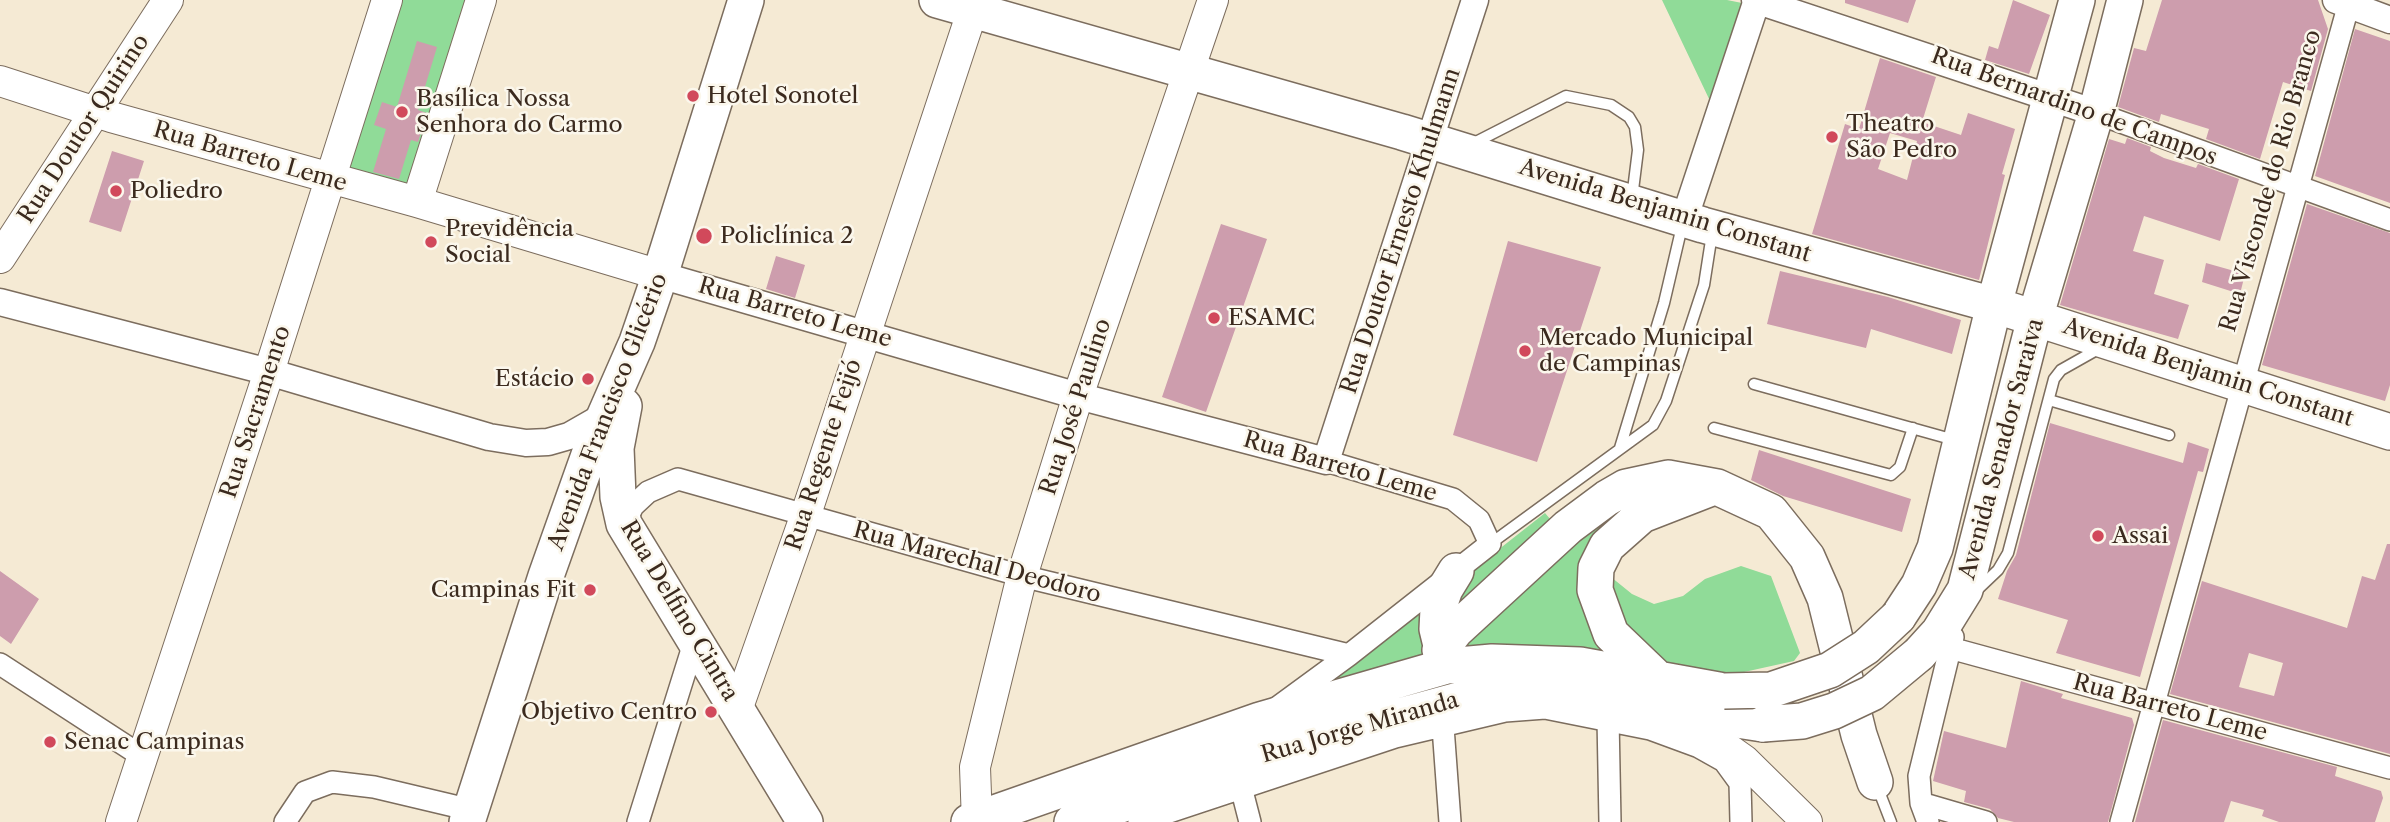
<!DOCTYPE html>
<html>
<head>
<meta charset="utf-8">
<style>
  body { margin:0 }
  canvas { display:block; background:#f5ead4 }
</style>
</head>
<body>
<canvas width="2390" height="822"></canvas>
<script>
const ctx = document.querySelector('canvas').getContext('2d');
ctx.lineJoin = 'round';
function paint(path, color) {
  ctx.fillStyle = color;
  ctx.fill(path, 'evenodd');
}
function poly(rows) {
  const path = new Path2D();
  for (const r of rows) {
    path.moveTo(r[0], r[1]);
    for (let i = 2; i < r.length; i += 2) path.lineTo(r[i], r[i + 1]);
  }
  return path;
}
function strokePath(path, color, width, dash) {
  ctx.strokeStyle = color;
  ctx.lineWidth = width;
  ctx.lineCap = dash ? 'butt' : 'round';
  ctx.setLineDash(dash || []);
  ctx.stroke(path);
}
function write(font, color, halo, rows, align = 'center') {
  ctx.font = font + ' "Libre Caslon Text",serif';
  ctx.lineWidth = 5;
  ctx.setLineDash([]);
  ctx.textBaseline = 'middle';
  ctx.strokeStyle = halo;
  ctx.fillStyle = color;
  for (const [text, x, y, turn = 0] of rows) {
    ctx.save();
    ctx.translate(x, y);
    ctx.rotate((+turn || 0) * Math.PI / 180);
    ctx.textAlign = isNaN(turn) ? turn : align;
    if (halo) ctx.strokeText(text, 0, 0);
    ctx.fillText(text, 0, 0);
    ctx.restore();
  }
}
paint(poly([
  [391,0,480,0,417,202,333,182],
  [1662,0,1727,0,1747,4,1711,103],
  [1640,491,1590,556,1610,657,1455,654,1591,521],
  [1545,513,1556,526,1433,659,1315,694],
  [1741,566,1771,576,1800,653,1794,661,1726,676,1654,659,1621,626,1611,577,1632,594,1654,604,1683,596,1705,579]
]), '#90db98');
paint(poly([
  [1845,0,1916,0,1908,23,1845,3],
  [2013,0,2050,15,2029,74,1985,60,1989,46,1998,49],
  [2162,0,2318,0,2328,29,2311,91,2283,82,2260,159,2206,139,2209,129,2161,114,2159,122,2118,107,2134,48,2146,51],
  [2355,29,2390,41,2390,203,2315,176],
  [417,41,437,47,418,110,427,113,418,142,411,140,399,179,373,172,386,129,374,125,382,102,397,107],
  [1880,58,1936,77,1922,122,1961,135,1968,113,2015,129,2002,174,2005,175,1979,280,1812,234,1845,124,1859,129],
  [1890,133,1917,141,1907,180,1878,169],
  [2127,138,2151,147,2150,151,2164,158,2196,168,2198,164,2239,179,2220,241,2144,216,2133,251,2164,260,2154,294,2189,305,2178,339,2060,305,2109,139,2125,144],
  [112,151,144,161,121,232,89,222],
  [2307,204,2390,233,2390,385,2385,401,2262,365],
  [1221,224,1267,239,1206,412,1162,397],
  [1508,241,1601,267,1537,462,1453,435],
  [776,256,805,265,795,298,766,289],
  [2206,263,2245,274,2240,294,2202,282],
  [1780,271,1888,297,1961,320,1952,354,1871,329,1866,348,1767,324],
  [2050,423,2183,463,2188,442,2209,449,2203,472,2198,471,2140,677,2056,653,2068,620,1998,599,2007,571,2016,555],
  [1759,450,1911,499,1902,532,1783,496,1751,480],
  [2387,544,2390,544,2390,754,2170,694,2202,581,2347,628,2362,576,2375,580],
  [2249,653,2283,663,2274,696,2239,687],
  [0,571,39,599,11,644,0,636],
  [2021,681,2063,694,2061,698,2132,718,2134,725,2108,822,2014,822,1998,818,1990,809,1964,802,1966,791,1933,781,1944,731,2006,748],
  [2163,720,2337,767,2335,776,2381,791,2383,798,2375,822,2279,822,2262,816,2264,810,2231,801,2224,822,2135,822]
]), '#cd9dad');
const service = poly([
  [1472,144,1566,96,1611,105,1629,117,1635,127,1638,150,1632,198],
  [1754,384,1958,441],
  [2049,400,2169,435],
  [1714,428,1891,475,1900,467,1913,428],
  [1620,448,1664,303,1683,222],
  [1490,544,1653,425,1666,401,1704,285,1712,234],
  [1977,590,1998,570,2008,553,2054,379,2061,370,2100,348],
  [1877,786,1891,822]
]);
const minor = poly([
  [2096,113,2390,220],
  [624,524,633,506,648,492,678,479,1022,576,1349,655],
  [1950,648,2390,768],
  [0,664,143,757],
  [1278,707,1349,655,1490,544,1479,520,1453,499,1326,461],
  [1608,718,1610,822],
  [1443,727,1450,822],
  [1241,787,1250,822],
  [1921,803,1986,822],
  [285,822,305,792,332,782,374,787,471,810],
  [638,822,695,640],
  [1139,822,1395,737,1505,711,1545,708,1650,729,1699,747,1724,761,1740,783,1741,822],
  [1928,822,1921,803,1919,776,1953,637],
  [2121,822,2350,0]
]);
const tertiary = poly([
  [1755,0,2096,113],
  [2336,0,2390,20],
  [1684,220,1757,0],
  [660,275,1078,396,1326,461,1475,0],
  [0,302,269,372,489,437,526,443,548,442,569,436,604,416]
]);
const secondary = poly([
  [0,81,111,117,417,202,660,275],
  [417,202,481,0],
  [0,258,168,0],
  [737,710,805,517,976,0],
  [1670,715,1703,731,1744,760,1807,822],
  [121,822,269,372,387,0],
  [977,822,975,767,1022,576,1078,396,1213,0]
]);
const primary = poly([
  [937,0,1402,132,1703,225,1994,305,2390,432],
  [624,406,616,448,618,497,624,524,805,822],
  [1898,617,1919,585,1935,548,1994,305,2077,0],
  [1440,650,1456,630,1568,527,1607,498,1626,487,1668,478,1717,487,1771,512,1807,557,1825,598,1859,735,1875,782],
  [1919,654,1939,632,1965,590,2035,318,2096,113,2125,0],
  [1445,662,1437,629,1438,609,1445,589,1456,571],
  [1658,679,1611,634,1595,590,1596,568,1607,546,1642,515,1714,487],
  [467,822,546,576,595,438,637,342,660,275,746,0],
  [969,822,1260,720,1447,666,1492,662,1580,665,1724,691],
  [1072,822,1286,747,1481,694,1587,693,1658,708,1763,724]
]);
strokePath(service, '#7c6d5e', 13);
strokePath(minor, '#7c6d5e', 24);
strokePath(tertiary, '#7c6d5e', 29);
strokePath(secondary, '#7c6d5e', 32);
strokePath(primary, '#7c6d5e', 38);
strokePath(service, '#fff', 10);
strokePath(minor, '#fff', 21);
strokePath(tertiary, '#fff', 26);
strokePath(secondary, '#fff', 30);
strokePath(primary, '#fff', 35);
const primaryBridge = poly([
  [1724,691,1771,690,1830,670,1866,647,1898,617],
  [1763,724,1802,721,1834,711,1872,693,1919,654]
]);
strokePath(primaryBridge, '#7c6d5e', 38, []);
strokePath(primaryBridge, '#fff', 35);
for (const [x, y, r, color] of [
  [693,96,7,"#d1495b"],
  [402,112,7,"#d1495b"],
  [1832,137,7,"#d1495b"],
  [116,191,7,"#d1495b"],
  [704,236,9,"#d1495b"],
  [431,242,7,"#d1495b"],
  [1214,318,7,"#d1495b"],
  [1525,351,7,"#d1495b"],
  [588,379,7,"#d1495b"],
  [2098,536,7,"#d1495b"],
  [590,590,7,"#d1495b"],
  [711,712,7,"#d1495b"],
  [50,742,7,"#d1495b"]
]) {
  const dot = new Path2D();
  dot.arc(x, y, r, 0, 2 * Math.PI);
  ctx.fillStyle = color;
  ctx.fill(dot);
  strokePath(dot, '#fbf7ec', 2.5);
}
write('23px', '#3b2a1e', '#fbf7ec', [
  ["Hotel Sonotel",707,96],
  ["Basílica Nossa",416,99],
  ["Senhora do Carmo",416,125],
  ["Theatro",1846,124],
  ["São Pedro",1846,150],
  ["Poliedro",130,191],
  ["Previdência",445,229],
  ["Social",445,255],
  ["Policlínica 2",720,236],
  ["ESAMC",1228,318],
  ["Mercado Municipal",1539,338],
  ["de Campinas",1539,364],
  ["Estácio",574,379,"right"],
  ["Assai",2112,536],
  ["Campinas Fit",576,590,"right"],
  ["Objetivo Centro",697,712,"right"],
  ["Senac Campinas",64,742]
], 'left');
write('23px', '#3b2a1e', '#fbf7ec', [
  ["Rua Bernardino de Campos",2074,107,20],
  ["Rua Doutor Quirino",84,129,-57],
  ["Rua Barreto Leme",250,157,16],
  ["Rua Visconde do Rio Branco",2271,181,-74],
  ["Avenida Benjamin Constant",1665,211,17],
  ["Rua Doutor Ernesto Khulmann",1401,231,-72],
  ["Rua Barreto Leme",795,313,16],
  ["Avenida Benjamin Constant",2208,373,18],
  ["Rua José Paulino",1076,407,-72],
  ["Rua Sacramento",256,412,-72],
  ["Avenida Francisco Glicério",608,412,-69],
  ["Avenida Senador Saraiva",2002,449,-75],
  ["Rua Regente Feijó",824,455,-72],
  ["Rua Barreto Leme",1340,467,16],
  ["Rua Marechal Deodoro",977,563,15],
  ["Rua Delfino Cintra",679,611,59],
  ["Rua Barreto Leme",2170,708,15],
  ["Rua Jorge Miranda",1360,728,-16]
]);
</script>
</body>
</html>
